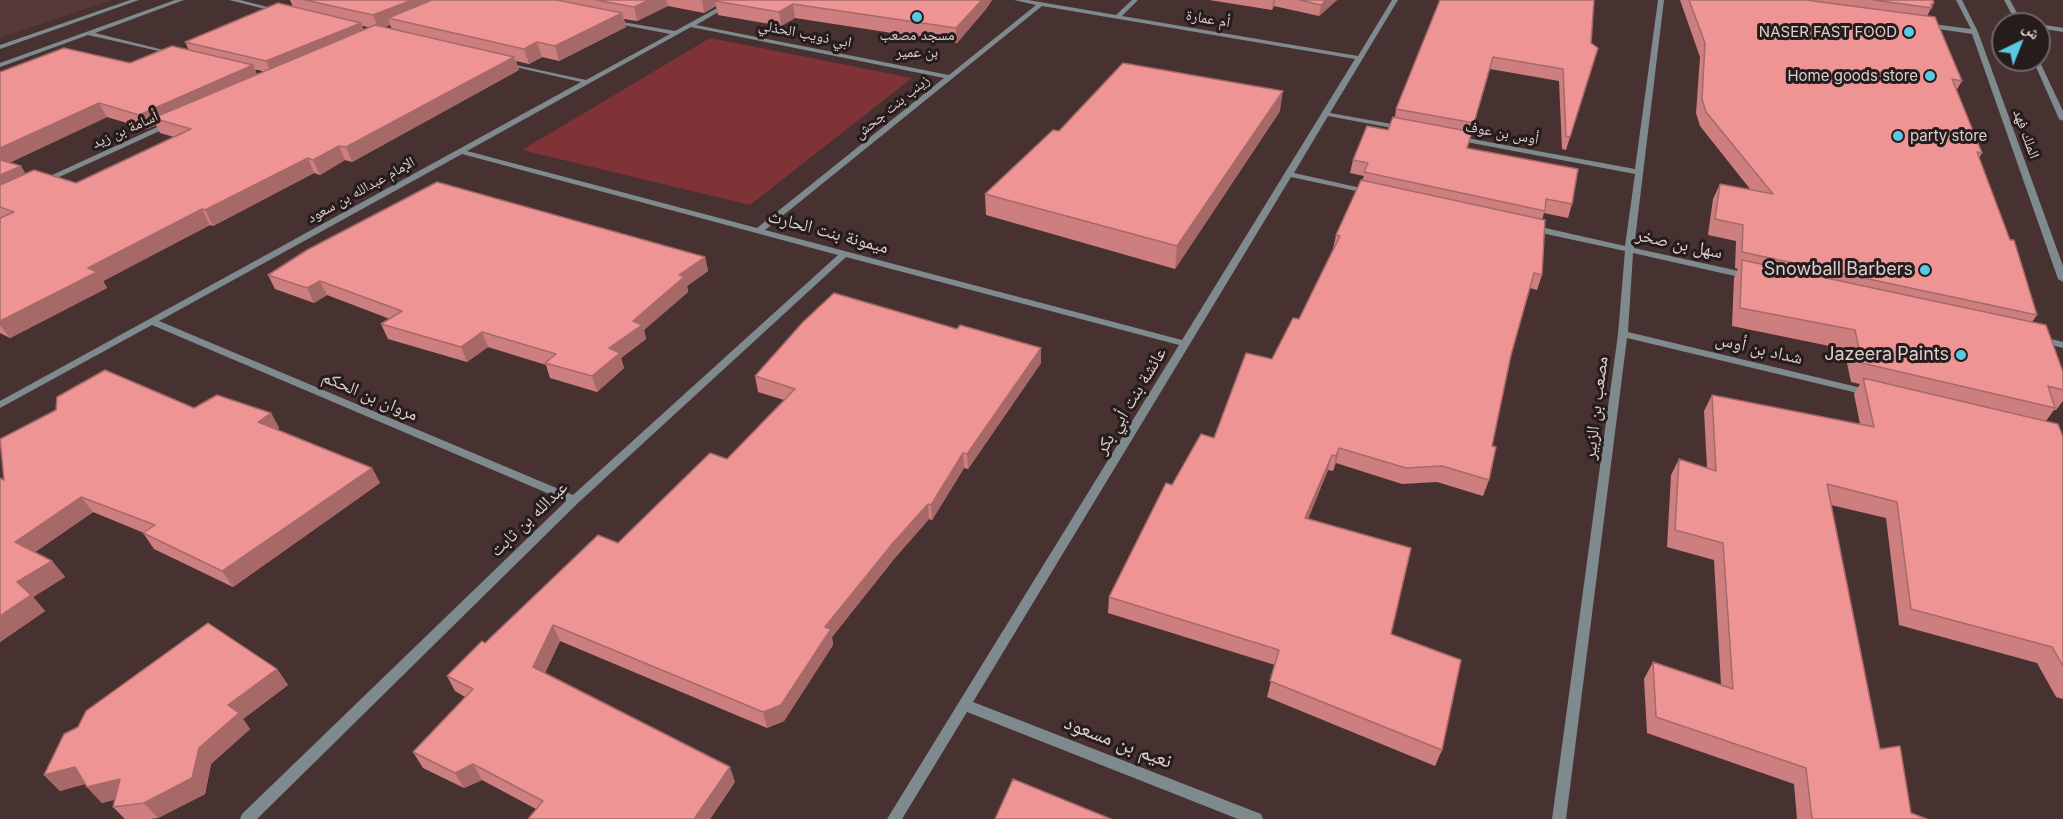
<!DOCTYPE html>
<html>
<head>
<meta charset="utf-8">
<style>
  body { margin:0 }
  #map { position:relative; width:2063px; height:819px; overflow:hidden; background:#483131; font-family:Inter,"Noto Naskh Arabic",sans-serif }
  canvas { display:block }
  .north { position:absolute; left:1991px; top:12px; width:60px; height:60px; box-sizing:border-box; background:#271c1c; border:2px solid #706464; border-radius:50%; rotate:43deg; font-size:16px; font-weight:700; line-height:24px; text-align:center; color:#decfcf }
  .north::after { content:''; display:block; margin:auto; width:21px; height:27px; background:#59c8e5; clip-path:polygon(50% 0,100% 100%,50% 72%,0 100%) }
</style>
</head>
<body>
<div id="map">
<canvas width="2063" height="819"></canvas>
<div class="north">ش</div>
</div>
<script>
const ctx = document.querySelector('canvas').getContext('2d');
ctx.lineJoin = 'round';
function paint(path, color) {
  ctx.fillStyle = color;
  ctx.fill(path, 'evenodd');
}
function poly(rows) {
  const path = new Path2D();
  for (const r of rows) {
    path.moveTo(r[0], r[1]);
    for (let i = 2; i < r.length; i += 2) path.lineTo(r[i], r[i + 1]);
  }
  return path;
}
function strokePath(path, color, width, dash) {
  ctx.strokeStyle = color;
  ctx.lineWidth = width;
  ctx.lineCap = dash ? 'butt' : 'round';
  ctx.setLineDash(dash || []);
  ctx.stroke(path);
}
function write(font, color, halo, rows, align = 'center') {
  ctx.font = font + ' Inter,"Noto Naskh Arabic",sans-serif';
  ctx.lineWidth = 6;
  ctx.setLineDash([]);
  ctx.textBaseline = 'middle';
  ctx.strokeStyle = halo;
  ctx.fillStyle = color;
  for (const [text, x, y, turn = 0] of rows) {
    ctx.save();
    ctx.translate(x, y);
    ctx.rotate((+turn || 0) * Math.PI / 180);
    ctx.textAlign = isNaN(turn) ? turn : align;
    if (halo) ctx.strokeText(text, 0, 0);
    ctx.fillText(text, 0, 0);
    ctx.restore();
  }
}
paint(poly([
  [0,0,112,0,0,38]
]), '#573939');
paint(poly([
  [710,38,912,78,750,205,522,150]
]), '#803336');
paint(poly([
  [130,0,139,0,0,49,0,45,130,0],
  [175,0,184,0,95,33,176,53,176,55,88,35,0,67,0,63,175,0],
  [229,0,240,0,284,11,281,13,229,0],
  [732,0,739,0,696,25,949,75,1036,5,1014,0,1028,0,1116,15,1132,0,1138,0,1122,16,1358,56,1392,0,1398,0,1330,113,1403,126,1407,128,1403,130,1328,116,1294,173,1370,190,1374,192,1370,194,1291,177,973,702,1261,814,1263,819,1238,819,967,712,902,819,887,819,1179,345,846,257,578,503,257,819,240,819,242,814,566,501,152,325,0,408,0,401,581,82,502,64,502,62,586,80,670,34,613,23,610,21,611,20,675,31,732,0],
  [1042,6,1355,59,1182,340,765,230,1042,6],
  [691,27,944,78,757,228,467,151,691,27],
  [462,154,838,255,573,495,159,321,462,154],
  [1658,0,1664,0,1634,248,1748,273,1753,276,1748,279,1633,253,1628,332,1870,390,1875,393,1870,396,1627,338,1566,819,1552,819,1618,334,1625,251,1532,231,1528,228,1532,225,1625,246,1635,174,1456,140,1452,138,1456,136,1635,169,1658,0],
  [1956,0,1962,0,1978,32,2063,266,2063,282,2058,279,1972,34,1925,27,1922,25,1925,23,1971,29,1956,0],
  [2004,0,2010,0,2023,24,2017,24,2004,0],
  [2039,24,2063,28,2063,32,2039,28,2039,24],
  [2033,60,2039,60,2063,111,2063,121,2059,119,2033,60],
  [168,122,175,124,46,183,40,183,39,181,168,122],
  [2039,336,2063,342,2063,348,2036,341,2034,339,2039,336]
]), '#7e8a8d');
paint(poly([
  [290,0,992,0,986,9,957,43,795,18,781,26,718,15,716,6,704,13,668,6,637,21,624,19,626,27,559,61,542,57,529,64,516,61,519,70,352,162,345,160,320,175,314,173,213,226,210,225,103,281,107,288,10,338,0,333,0,72,130,63,189,50,185,42,293,7],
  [390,25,392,29,384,27],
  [362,26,364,26,370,28,364,30],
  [255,70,259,70,264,72,257,75],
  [107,117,147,129,156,125,160,133,174,137,76,183,25,174,9,163],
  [1209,0,1337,0,1319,16,1274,6,1272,10],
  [1680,0,1933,0,1934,3,1927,16,1962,81,1956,91,1982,153,1979,158,2037,315,2032,322,2063,372,2063,401,2056,410,2054,410,2046,421,2063,437,2063,699,2056,697,2037,663,1899,625,1886,518,1831,505,1880,749,1911,813,1927,819,1797,819,1794,784,1647,733,1644,679,1653,662,1721,685,1714,560,1667,547,1671,475,1679,459,1707,468,1704,411,1712,395,1860,424,1854,394,1860,384,1851,382,1844,349,1732,326,1734,278,1738,269,1735,268,1736,241,1708,235,1713,199,1720,184,1750,189,1700,126,1696,113,1700,57],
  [1438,4,1591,43,1598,48,1566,150,1562,149,1559,81,1490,69,1467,148,1572,204,1568,218,1544,213,1542,220,1542,275,1537,290,1530,288,1511,355,1492,446,1489,480,1483,496,1437,482,1402,484,1336,463,1333,471,1328,470,1308,519,1391,634,1442,750,1435,766,1267,697,1275,665,1108,613,1109,597,1172,485,1214,438,1272,359,1299,319,1333,249,1336,235,1362,181,1364,176,1350,173,1353,160,1388,130,1395,117,1396,109],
  [1280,111,1175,269,986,215,985,194,1059,131],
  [705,257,708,271,687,286,688,292,644,330,646,339,621,358,624,368,597,392,550,378,546,365,488,347,467,362,388,339,381,324,390,319,327,295,314,303,275,289,268,275],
  [957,329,1041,348,1041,363,968,469,964,468,932,520,929,519,894,559,832,637,833,645,784,721,767,728,560,641,545,673,735,782,710,819,528,819,536,809,482,780,464,788,423,768,413,752,465,697,455,691,447,676,485,643,618,543,727,459,784,400,758,392,755,376],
  [194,408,271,413,279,428,277,430,372,468,380,483,233,587,154,549,143,533,144,533,93,512,35,552,52,561,65,577,33,597,45,611,0,642,0,478,4,480],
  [277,669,288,685,243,719,250,729,211,764,205,794,158,818,150,819,125,819,113,807,115,799,102,803,87,787,85,784,60,791,44,775]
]), '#cd7f7f');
paint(poly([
  [412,0,450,0,388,18,390,25,379,30,373,15],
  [649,0,666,0,668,6,637,21,634,7],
  [702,0,727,0,715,1,716,6,704,13],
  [982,0,992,0,986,9,957,43,956,28],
  [1273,0,1275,0,1274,6,1272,10],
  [1326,0,1337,0,1319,16,1321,5],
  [793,4,795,18,781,26,779,12],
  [622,13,626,27,559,61,555,46],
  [361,23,366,35,272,74,266,61],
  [537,42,542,57,529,64,524,49],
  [514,57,519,70,352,162,346,147],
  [253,65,259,79,153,118,156,125,147,129,139,115],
  [1283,91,1280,111,1175,269,1177,246],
  [99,103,107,117,0,167,0,148],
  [339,146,345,160,320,175,313,160],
  [308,158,314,173,213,226,205,210],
  [21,166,30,181,0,195,0,175],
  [202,209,210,225,103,281,107,288,10,338,0,325,0,321,88,268],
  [705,257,708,271,687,286,688,292,644,330,646,339,621,358,624,368,597,392,592,376,609,348,633,321,679,275],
  [320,281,327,295,314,303,307,288],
  [482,332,488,347,467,362,461,347],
  [1041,348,1041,363,968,469,967,454],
  [271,413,279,428,266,438,258,422],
  [1339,448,1336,463,1333,471,1336,456],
  [963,453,964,468,932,520,931,505],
  [1332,455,1328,470,1301,534,1305,518],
  [372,468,380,483,233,587,222,571],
  [81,497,93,512,28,557,15,542],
  [928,504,929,519,894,559,832,637,833,645,784,721,767,728,763,712,825,627,893,543],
  [52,561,65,577,33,597,45,611,0,642,0,616,17,582],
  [553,625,560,641,540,683,533,667],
  [277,669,288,685,243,719,250,729,211,764,205,794,158,818,144,803,199,748,228,705],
  [473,764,482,780,464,788,455,773],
  [75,767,90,782,60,791,44,775],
  [730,767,735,782,710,819,694,819],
  [120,779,134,795,102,803,87,787]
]), '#a76868');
const building = poly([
  [305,0,412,0,373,15,305,0],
  [432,0,557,0,622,13,555,46,537,42,524,49,388,18,432,0],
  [596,0,649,0,634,7,596,0],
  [717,0,982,0,956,28,793,4,779,12,715,1,717,0],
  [1299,0,1326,0,1321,5,1299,0],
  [1440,0,1594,0,1591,43,1598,48,1570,137,1566,136,1563,69,1493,57,1474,123,1396,109,1440,0],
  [1689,0,1806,0,1935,17,1962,81,1952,79,1982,153,1977,152,2010,240,2014,240,2037,315,1742,252,1743,225,1715,219,1720,184,1773,194,1706,112,1702,99,1705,43,1689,0],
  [1873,0,1933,0,1934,3,1931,4,1932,8,1873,0],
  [278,3,361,23,266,61,185,42,278,3],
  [375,25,514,57,346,147,339,146,313,160,308,158,205,210,202,209,88,268,97,272,0,321,0,218,14,212,0,207,0,185,34,170,76,183,191,129,153,118,375,25],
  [172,46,253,65,139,115,99,103,0,148,0,72,64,48,130,63,172,46],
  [1123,63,1283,91,1177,246,985,194,1053,130,1059,131,1123,63],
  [1393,117,1472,132,1467,148,1578,169,1572,204,1546,199,1545,211,1364,172,1368,163,1353,160,1367,126,1388,130,1393,117],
  [0,160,21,166,0,175,0,160],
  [1361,180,1545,220,1542,275,1534,273,1511,355,1492,446,1496,447,1489,480,1442,466,1406,468,1339,448,1336,456,1332,455,1305,518,1411,548,1391,634,1461,660,1442,750,1270,681,1279,650,1109,597,1166,483,1172,485,1201,434,1214,438,1246,353,1272,359,1293,318,1299,319,1340,236,1336,235,1361,180],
  [437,182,705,257,679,275,684,277,633,321,642,325,609,348,620,353,592,376,545,363,556,354,482,332,461,347,381,324,402,311,320,281,307,288,268,275,307,250,437,182],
  [1742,260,2046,325,2063,372,2063,390,2048,386,2055,408,1862,363,1855,330,1740,308,1742,260],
  [834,293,957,329,960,325,1041,348,967,454,963,453,931,505,928,504,893,543,825,627,831,629,781,705,763,712,553,625,533,667,730,767,694,819,528,819,543,801,473,764,455,773,413,752,473,689,447,676,482,641,485,643,598,535,618,543,710,453,727,459,795,389,755,376,803,322,834,293],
  [105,370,194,408,217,395,271,413,258,422,372,468,222,571,143,533,155,525,81,497,15,542,52,561,17,582,31,595,0,616,0,478,4,480,0,439,56,410,57,397,105,370],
  [1863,378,2058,424,2063,437,2063,666,2052,647,1911,609,1897,502,1827,484,1880,749,1900,746,1911,813,1927,819,1812,819,1806,768,1656,717,1653,662,1733,689,1723,543,1675,530,1679,459,1716,471,1712,395,1874,427,1863,378],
  [208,623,277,669,228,705,239,713,199,748,192,778,144,803,113,807,120,779,87,787,75,767,44,775,64,734,78,727,86,711,208,623],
  [1013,779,1111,819,995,819,1013,779]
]);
paint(building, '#ee9494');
strokePath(building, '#a76868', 1.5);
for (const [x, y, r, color] of [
  [917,17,6,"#59c8e5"],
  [1909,32,6,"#59c8e5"],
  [1930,76,6,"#59c8e5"],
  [1898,136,6,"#59c8e5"],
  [1925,270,6,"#59c8e5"],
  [1961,355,6,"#59c8e5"]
]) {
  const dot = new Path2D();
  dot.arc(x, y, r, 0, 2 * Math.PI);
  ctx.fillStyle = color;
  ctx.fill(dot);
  strokePath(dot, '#271c1c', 2);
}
write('15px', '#decfcf', '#271c1c', [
  ["أم عمارة",1208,19,10],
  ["ابي ذويب الحذلي",805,34,11],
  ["زينب بنت جحش",892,107,-39],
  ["أسامة بن زيد",125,130,-24],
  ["أوس بن عوف",1502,133,10],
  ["الملك فهد",2026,134,70],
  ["الإمام عبدالله بن سعود",361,190,-29]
]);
write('15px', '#decfcf', '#271c1c', [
  ["NASER FAST FOOD",1897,32],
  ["مسجد مصعب",917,35,"center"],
  ["بن عمير",917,52,"center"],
  ["Home goods store",1918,76],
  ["party store",1910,136,"left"]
], 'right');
write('18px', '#decfcf', '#271c1c', [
  ["ميمونة بنت الحارث",828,232,15],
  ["سهل بن صخر",1679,244,12],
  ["شداد بن أوس",1759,349,13],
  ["مروان بن الحكم",370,396,23],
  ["عائشة بنت أبي بكر",1131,401,-59],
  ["مصعب بن الزبير",1596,408,-83],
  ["عبدالله بن ثابت",529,519,-44]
]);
write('18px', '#decfcf', '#271c1c', [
  ["Snowball Barbers",1913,270],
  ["Jazeera Paints",1949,355]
], 'right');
write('21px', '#decfcf', '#271c1c', [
  ["نعيم بن مسعود",1118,742,21]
]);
</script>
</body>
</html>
